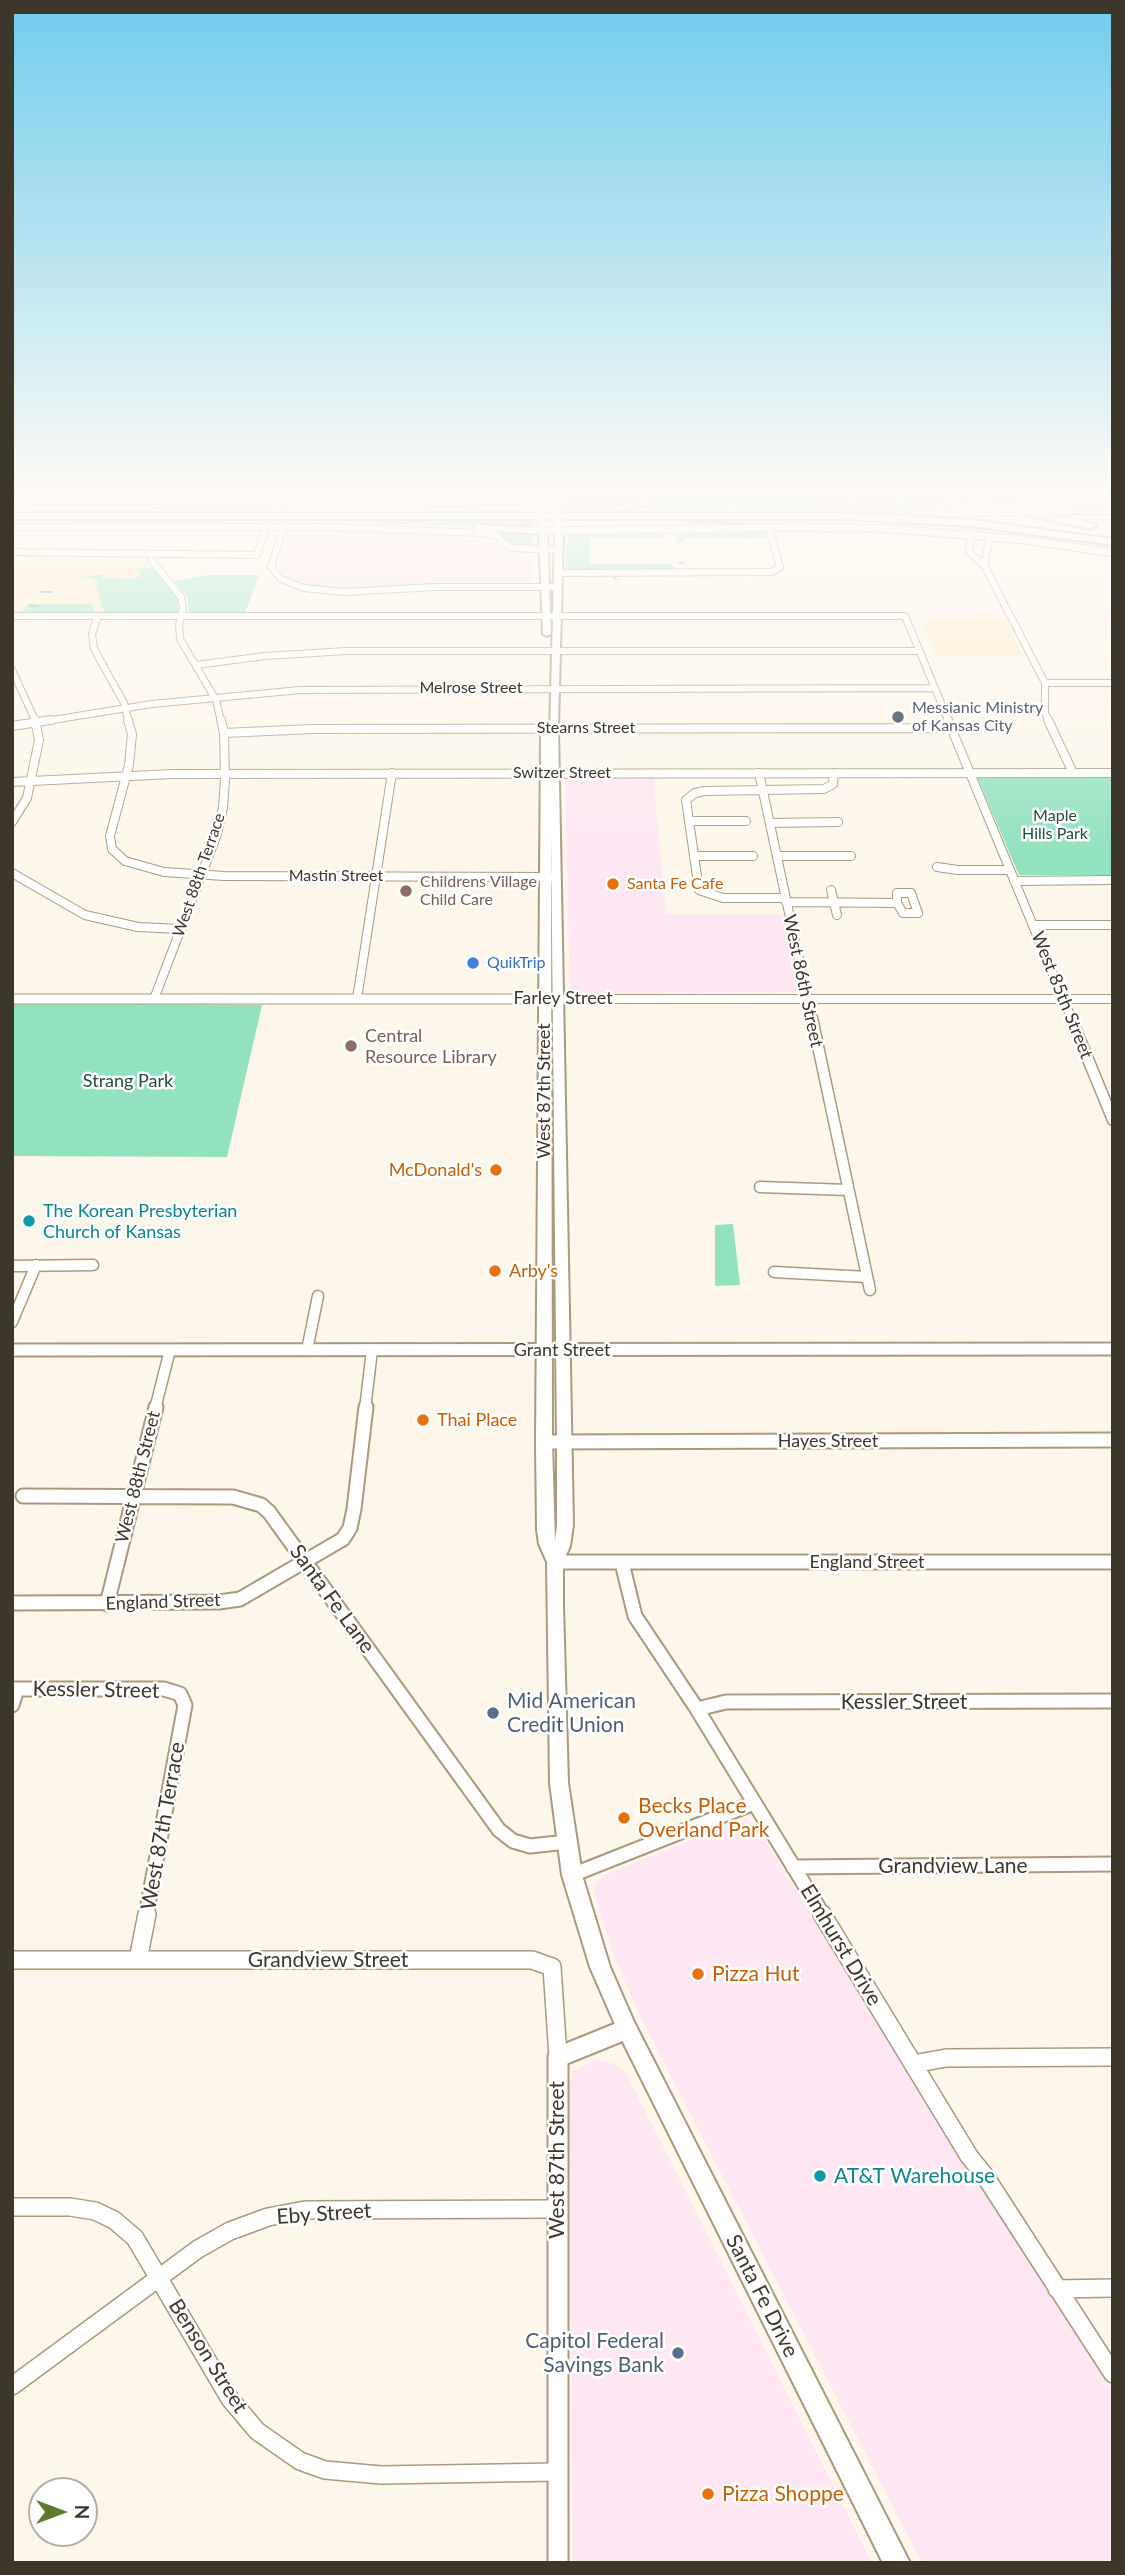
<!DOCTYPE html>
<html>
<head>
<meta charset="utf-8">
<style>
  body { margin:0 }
  #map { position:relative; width:1125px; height:2575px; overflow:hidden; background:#fdf7eb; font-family:Lato,sans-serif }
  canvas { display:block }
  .frame { position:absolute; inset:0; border:14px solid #3d372b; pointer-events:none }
  .north { position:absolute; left:28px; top:2477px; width:70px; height:70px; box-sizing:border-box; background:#fff; border:2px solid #b1afaa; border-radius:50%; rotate:90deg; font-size:19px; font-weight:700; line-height:28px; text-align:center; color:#3d372b }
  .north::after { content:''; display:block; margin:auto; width:24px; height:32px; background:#5e7b30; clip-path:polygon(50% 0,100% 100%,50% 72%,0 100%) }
</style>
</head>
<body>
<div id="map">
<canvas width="1125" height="2575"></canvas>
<div class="frame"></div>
<div class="north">N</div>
</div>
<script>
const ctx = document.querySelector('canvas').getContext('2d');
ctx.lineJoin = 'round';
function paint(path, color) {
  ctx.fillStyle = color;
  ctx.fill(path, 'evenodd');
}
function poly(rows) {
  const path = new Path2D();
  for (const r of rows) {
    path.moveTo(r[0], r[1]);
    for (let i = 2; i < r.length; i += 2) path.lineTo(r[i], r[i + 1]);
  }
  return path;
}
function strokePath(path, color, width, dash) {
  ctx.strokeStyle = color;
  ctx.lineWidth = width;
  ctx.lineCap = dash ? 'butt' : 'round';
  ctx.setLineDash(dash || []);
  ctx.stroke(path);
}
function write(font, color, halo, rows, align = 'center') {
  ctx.font = font + ' Lato,sans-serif';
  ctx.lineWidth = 5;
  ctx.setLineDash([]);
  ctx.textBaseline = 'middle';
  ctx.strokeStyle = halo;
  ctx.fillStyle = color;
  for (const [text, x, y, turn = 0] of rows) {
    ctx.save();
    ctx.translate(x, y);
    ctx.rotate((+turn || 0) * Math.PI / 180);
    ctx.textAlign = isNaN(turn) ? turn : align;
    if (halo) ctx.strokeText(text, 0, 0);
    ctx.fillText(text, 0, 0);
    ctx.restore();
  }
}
paint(poly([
  [291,529,487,536,505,549,533,553,533,584,340,589,305,584,284,574,279,566],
  [565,775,653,775,666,914,784,914,799,992,570,995],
  [743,1818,754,1823,1113,2393,1113,2563,922,2563,642,2020,613,1954,594,1891,595,1883,605,1875],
  [597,2060,612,2063,626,2073,872,2563,573,2563,569,2083,573,2071]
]), '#fee6f2');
paint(poly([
  [12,492,198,492,195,497,12,498],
  [22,555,141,555,175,613,12,613,12,569],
  [1005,618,1024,657,936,657,923,627,935,619]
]), '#ffebc6');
paint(poly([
  [529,492,532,494,534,492,533,495,517,499,355,504,12,507,12,502,379,502,411,498,434,501,488,499],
  [571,492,647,492,647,497,638,502,617,506,570,506],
  [656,492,796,492,858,505,861,503,810,492,880,492,944,505,942,509,623,508,638,505],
  [944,492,1004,498,1113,502,1113,509,1015,509],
  [315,519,534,519,535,521,532,528,314,521],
  [12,520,177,520,529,533,532,535,533,545,531,547,514,545,507,542,503,536,491,532,77,524,78,522,12,522],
  [757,531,764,532,766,538,701,537,689,538,685,539,685,543,677,543,676,534],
  [661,533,667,538,589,538,590,564,670,564,675,567,674,570,566,569,566,544,570,535],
  [138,568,152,568,171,588,178,598,178,613,105,615,96,585,99,584,94,579,81,577,99,575,104,575,103,578,136,579,142,572,136,570],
  [208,575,259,575,245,613,189,612,187,596,174,581],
  [30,604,92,604,95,613,20,613],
  [1113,774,1113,875,1019,875,976,775],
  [12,1003,262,1005,227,1157,12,1156],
  [733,1224,740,1285,715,1286,715,1225]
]), '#92e2bf');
strokePath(poly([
  [781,492,824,500],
  [742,502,776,492],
  [661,505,742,502],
  [687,522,782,524],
  [736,532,747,537],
  [679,563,684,563],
  [614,577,616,579],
  [41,592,52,592],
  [29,605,38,606]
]), '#56b8b8', 2);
strokePath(poly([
  [860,504,985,528]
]), '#d7d1c5', 10, [10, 5]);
const minorFar4 = poly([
  [12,501,368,500,426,492],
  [284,526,271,567,281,579,304,588,344,592,435,587,558,587],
  [12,527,329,527,484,533,498,536,503,543,513,548,558,550],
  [971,535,969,552,984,565,1045,683,1045,713,1049,722],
  [12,552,257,555,267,526],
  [151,560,181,597,183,608,179,625,180,639,216,700,221,722],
  [984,565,990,537],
  [558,573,772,572,780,567,769,528],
  [12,616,905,616,949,722],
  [98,616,92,634,94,649,124,703,129,722],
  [196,665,265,656,346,651,919,651],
  [12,670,36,722],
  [1045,683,1113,683],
  [40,722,152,704,300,690,933,688]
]);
const minorFar3 = poly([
  [128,720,132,734,129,765,110,836,112,849,125,861,164,872,224,876,553,877],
  [948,720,1072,1020],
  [1048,720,1073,773],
  [12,726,51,720],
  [224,733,313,729,949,728],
  [759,773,812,1020],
  [12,782,172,774,1113,773],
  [689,821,746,821],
  [12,822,27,798,39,740,35,720],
  [771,823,838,822],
  [694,856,753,856],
  [778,856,851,856],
  [937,867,958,870,1009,870],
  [12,873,85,915,138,927,181,929],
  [1014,881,1113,880],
  [831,890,837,915],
  [897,893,911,893,918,913,903,913,897,903,897,893],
  [785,898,723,898,699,890,686,800,695,793,704,791,824,789,833,784,834,773],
  [786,902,897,903],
  [1033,925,1113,925],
  [154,999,217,834,223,808,225,779,224,733,221,720],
  [357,999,392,773],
  [559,999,1113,999]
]);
const minorFar2 = poly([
  [812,1018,870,1290],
  [1071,1018,1113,1120],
  [760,1187,848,1190],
  [12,1266,93,1265],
  [774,1272,867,1277],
  [12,1322,36,1265],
  [307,1350,318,1296],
  [155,1409,170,1350],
  [365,1409,372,1350]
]);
const minorFar1 = poly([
  [544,1442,1113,1440],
  [23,1496,233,1497,261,1505,269,1512,499,1830,513,1841,530,1846,567,1842],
  [555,1562,1113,1562],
  [622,1563,635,1616,697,1709,823,1915],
  [12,1603,219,1602,240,1599,343,1539,350,1528,354,1509,366,1407],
  [107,1604,156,1407],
  [12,1689,164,1689,180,1694,185,1705,146,1915],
  [12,1705,17,1689],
  [697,1709,726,1702,1113,1701],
  [793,1867,1113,1864],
  [572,1875,754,1803]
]);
const minor = poly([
  [822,1914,969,2156,985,2176,1113,2374],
  [12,1960,532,1960,552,1967,558,2057],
  [138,1960,147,1914],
  [913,2064,946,2058,1113,2057],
  [12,2207,70,2207,95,2211,114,2220,135,2238,230,2399,257,2431,300,2461,325,2470,381,2475,557,2472],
  [1057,2289,1113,2288],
  [12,2386,198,2249,230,2231,268,2217,305,2210,556,2209]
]);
const tertiaryFar3 = poly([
  [970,492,1044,499,1113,500],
  [543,531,798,527,894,529,1025,540,1113,553]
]);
const tertiaryFar2 = poly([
  [12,999,559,999]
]);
const tertiaryFar1 = poly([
  [12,1350,1113,1349]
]);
const tertiary = poly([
  [558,2563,558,2057,627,2029]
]);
const secondary = poly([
  [543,529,547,531,551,634,547,636,543,634,539,531,543,529],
  [559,529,563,531,558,728,573,1525,570,1546,563,1562,563,1605,568,1783,582,1875,610,1967,634,2022,910,2563,883,2563,620,2036,590,1967,562,1875,550,1783,547,1562,539,1544,537,1530,536,1442,541,735,546,732,550,734,555,531,559,529],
  [551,833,557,1442,557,1525,555,1541,552,1442,551,833]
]);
const primary = poly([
  [538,492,546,492,545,506,538,504,538,492],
  [554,492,562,492,561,506,554,504,554,492]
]);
const motorway = poly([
  [531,492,541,492,536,499,520,503,436,506,431,503,436,500,520,497,531,492],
  [560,492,570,492,569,503,555,506,555,502,559,501,560,492],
  [647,492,657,492,657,497,646,505,619,510,614,507,640,501,647,496,647,492],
  [800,492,817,492,865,504,860,507,800,492],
  [899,492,916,492,997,511,992,514,899,492],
  [1015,507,1091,523,1096,526,1091,529,1012,512,1012,508,1015,507],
  [1064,508,1113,508,1113,514,1067,513,1064,512,1064,508],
  [12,513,842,513,971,520,1113,539,1113,545,971,526,842,519,12,519,12,513],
  [477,525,543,528,548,531,543,534,474,530,474,526,477,525]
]);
strokePath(minorFar4, '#a99a7e', 8);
strokePath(minorFar3, '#a99a7e', 10);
strokePath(minorFar2, '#a99a7e', 13);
strokePath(minorFar1, '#a99a7e', 17);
strokePath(minor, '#a99a7e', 20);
strokePath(tertiaryFar3, '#a99a7e', 9);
strokePath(tertiaryFar2, '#a99a7e', 11);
strokePath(tertiaryFar1, '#a99a7e', 15);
strokePath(tertiary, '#a99a7e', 23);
strokePath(secondary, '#a99a7e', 4);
strokePath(primary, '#a99a7e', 3);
strokePath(motorway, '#a99a7e', 4);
strokePath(minorFar4, '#fff', 6);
strokePath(minorFar3, '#fff', 8);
strokePath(minorFar2, '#fff', 10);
strokePath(minorFar1, '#fff', 13);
strokePath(minor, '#fff', 17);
strokePath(tertiaryFar3, '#fff', 7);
strokePath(tertiaryFar2, '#fff', 9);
strokePath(tertiaryFar1, '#fff', 11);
strokePath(tertiary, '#fff', 19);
paint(secondary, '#fff');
paint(primary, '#fff');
paint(motorway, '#fff');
const primaryBridge = poly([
  [542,504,542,524],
  [558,504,558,524]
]);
const motorwayBridge = poly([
  [939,511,1067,510]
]);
strokePath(primaryBridge, '#a99a7e', 10, []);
strokePath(motorwayBridge, '#a99a7e', 12, []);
strokePath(primaryBridge, '#fff', 9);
strokePath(motorwayBridge, '#fff', 10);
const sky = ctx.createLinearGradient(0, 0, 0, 852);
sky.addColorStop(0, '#71cced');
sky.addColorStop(0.58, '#fefbf6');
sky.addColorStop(1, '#fefbf600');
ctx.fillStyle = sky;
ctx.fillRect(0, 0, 1125, 852);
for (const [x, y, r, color] of [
  [898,717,7,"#6b7280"],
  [613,884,7,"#e8710a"],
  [406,891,7,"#8d6e63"],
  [473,963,7,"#3f7fe0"],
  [351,1046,7,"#8d6e63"],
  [496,1170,7,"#e8710a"],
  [29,1221,7,"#0f9aa8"],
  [495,1271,7,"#e8710a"],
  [423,1420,7,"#e8710a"],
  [493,1713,7,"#5c6f8a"],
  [624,1818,7,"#e8710a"],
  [698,1974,7,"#e8710a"],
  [820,2176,7,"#0f9aa8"],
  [678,2353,7,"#5c6f8a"],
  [708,2494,7,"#e8710a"]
]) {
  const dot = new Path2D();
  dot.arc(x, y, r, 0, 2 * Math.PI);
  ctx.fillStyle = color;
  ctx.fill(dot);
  strokePath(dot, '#fff', 2.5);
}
write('16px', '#3d372b', '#fff', [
  ["Melrose Street",471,688],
  ["Stearns Street",586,728],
  ["Switzer Street",562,773],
  ["West 88th Terrace",199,875,-71],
  ["Mastin Street",336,876]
]);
write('16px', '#5b616d', '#fff', [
  ["Messianic Ministry",912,708],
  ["of Kansas City",912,726]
], 'left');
write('16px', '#1e4d3a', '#fff', [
  ["Maple",1055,816],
  ["Hills Park",1055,834]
]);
write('16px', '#785e54', '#fff', [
  ["Childrens Village",420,882],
  ["Child Care",420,900]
], 'left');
write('16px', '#c56008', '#fff', [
  ["Santa Fe Cafe",627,884]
], 'left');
write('16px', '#366cbe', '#fff', [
  ["QuikTrip",487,963]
], 'left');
write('18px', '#3d372b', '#fff', [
  ["West 86th Street",803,981,78],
  ["West 85th Street",1062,995,68],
  ["Farley Street",563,998],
  ["West 87th Street",544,1091,-90],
  ["Grant Street",562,1350],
  ["Hayes Street",828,1441],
  ["West 88th Street",138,1477,-76],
  ["England Street",867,1562],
  ["England Street",163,1602,-2]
]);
write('18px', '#785e54', '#fff', [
  ["Central",365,1036],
  ["Resource Library",365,1057]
], 'left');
write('18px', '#1e4d3a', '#fff', [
  ["Strang Park",128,1081]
]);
write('18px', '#c56008', '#fff', [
  ["McDonald's",482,1170,"right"],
  ["Arby's",509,1271],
  ["Thai Place",437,1420]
], 'left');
write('18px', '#0d838f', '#fff', [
  ["The Korean Presbyterian",43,1211],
  ["Church of Kansas",43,1232]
], 'left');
write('21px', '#3d372b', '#fff', [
  ["Santa Fe Lane",332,1599,54],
  ["Kessler Street",96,1690,1],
  ["Kessler Street",904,1702],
  ["West 87th Terrace",163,1826,-80],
  ["Grandview Lane",953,1866],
  ["Elmhurst Drive",841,1945,59],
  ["Grandview Street",328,1960],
  ["West 87th Street",557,2160,-90],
  ["Eby Street",324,2214,-4],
  ["Santa Fe Drive",762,2296,63],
  ["Benson Street",208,2356,58]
]);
write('21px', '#4e5e75', '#fff', [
  ["Mid American",507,1701],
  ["Credit Union",507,1725],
  ["Capitol Federal",664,2341,"right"],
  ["Savings Bank",664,2365,"right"]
], 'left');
write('21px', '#c56008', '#fff', [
  ["Becks Place",638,1806],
  ["Overland Park",638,1830],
  ["Pizza Hut",712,1974],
  ["Pizza Shoppe",722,2494]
], 'left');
write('21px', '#0d838f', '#fff', [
  ["AT&T Warehouse",834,2176]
], 'left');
</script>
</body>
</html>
